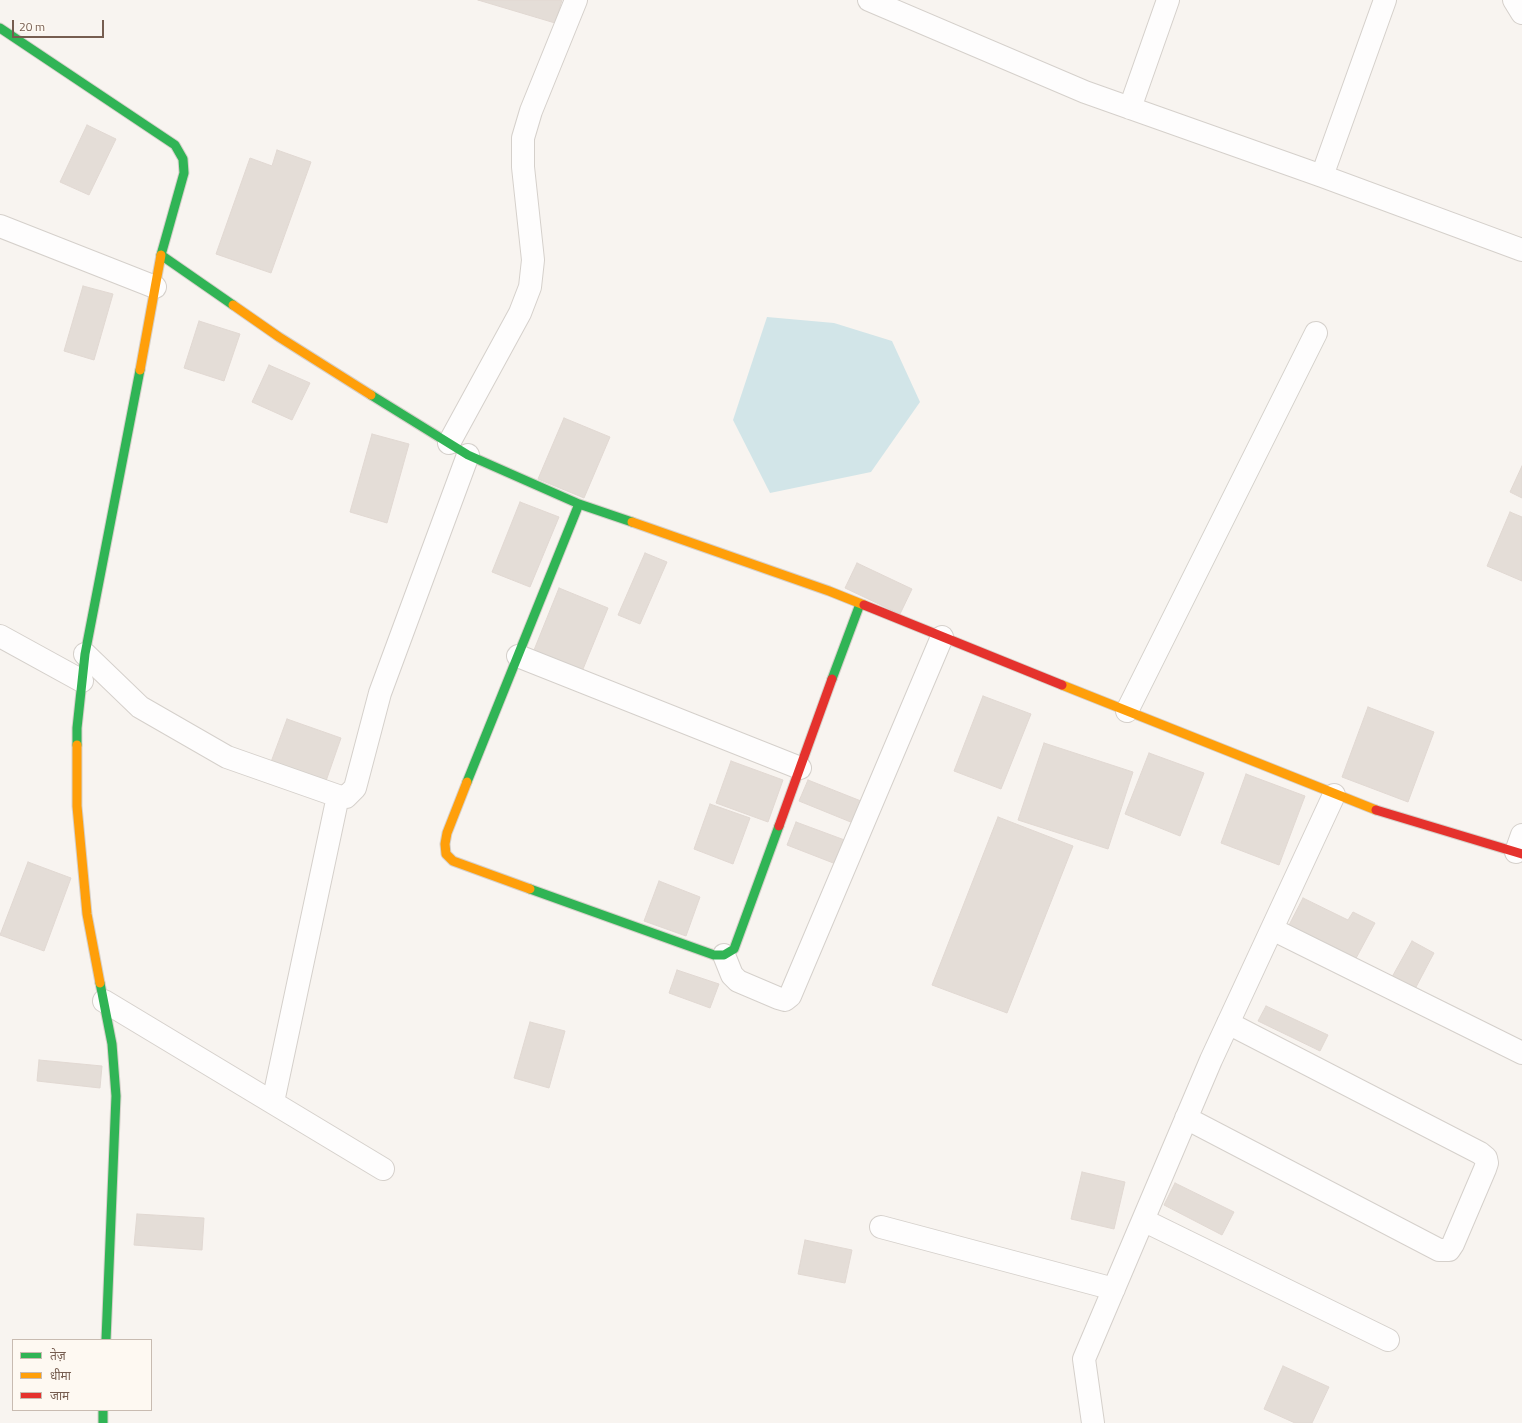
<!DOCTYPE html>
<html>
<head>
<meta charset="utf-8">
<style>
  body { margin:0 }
  #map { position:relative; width:1522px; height:1423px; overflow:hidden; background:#f8f4f0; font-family:"Titillium Web","Noto Sans Devanagari",sans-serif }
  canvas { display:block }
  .legend { position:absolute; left:12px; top:1339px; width:140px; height:72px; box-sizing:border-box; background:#fef9f2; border:1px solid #c8bbb1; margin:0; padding:5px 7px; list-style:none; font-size:12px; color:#765d50 }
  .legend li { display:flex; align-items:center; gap:8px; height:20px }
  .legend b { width:20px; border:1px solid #c8bbb1 }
  .scale { position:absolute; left:12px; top:20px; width:92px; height:18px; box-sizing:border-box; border:2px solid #765d50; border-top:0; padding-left:5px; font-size:12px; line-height:14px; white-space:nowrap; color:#765d50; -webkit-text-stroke:3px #fef9f2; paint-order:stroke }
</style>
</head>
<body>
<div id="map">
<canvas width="1522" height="1423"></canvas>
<ul class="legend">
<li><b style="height:5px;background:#30b455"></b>तेज़</li>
<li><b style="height:5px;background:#ff9f0a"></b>धीमा</li>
<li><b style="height:5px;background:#e5322d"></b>जाम</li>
</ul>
<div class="scale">20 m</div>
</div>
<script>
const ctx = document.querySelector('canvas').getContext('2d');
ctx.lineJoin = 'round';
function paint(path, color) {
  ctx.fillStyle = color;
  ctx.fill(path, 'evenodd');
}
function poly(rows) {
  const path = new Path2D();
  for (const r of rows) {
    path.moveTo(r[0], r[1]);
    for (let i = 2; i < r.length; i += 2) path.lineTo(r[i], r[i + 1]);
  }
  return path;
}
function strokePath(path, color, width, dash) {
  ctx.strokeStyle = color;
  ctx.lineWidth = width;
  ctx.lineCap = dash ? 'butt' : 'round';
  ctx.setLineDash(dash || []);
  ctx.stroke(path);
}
paint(poly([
  [767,317,834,323,892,341,920,402,871,472,770,493,733,420]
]), '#d2e5e8');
const building = poly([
  [478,0,562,0,555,23,478,0],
  [87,125,116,139,89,195,60,182,87,125],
  [277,150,311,162,271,273,216,254,250,158,272,166,277,150],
  [83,286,113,294,94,360,64,351,83,286],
  [199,321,240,334,224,381,184,368,199,321],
  [269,365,310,383,292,420,252,402,269,365],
  [564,418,610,437,584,498,538,479,564,418],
  [372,434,409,444,387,523,350,512,372,434],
  [1522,466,1522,498,1510,492,1522,466],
  [520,502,559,517,530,587,492,572,520,502],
  [1510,512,1522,517,1522,581,1487,566,1510,512],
  [645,553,667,562,640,624,618,615,645,553],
  [857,563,912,589,900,614,845,588,857,563],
  [559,588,608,608,581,674,532,655,559,588],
  [983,696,1031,714,1001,789,954,771,983,696],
  [1368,707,1434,732,1408,802,1342,777,1368,707],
  [287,719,341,738,326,781,271,762,287,719],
  [1044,743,1133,772,1108,849,1018,820,1044,743],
  [1149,753,1204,773,1180,836,1125,814,1149,753],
  [731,761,783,780,768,822,716,803,731,761],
  [1246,774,1305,796,1279,865,1221,843,1246,774],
  [808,780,866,803,858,825,799,801,808,780],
  [710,804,750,818,733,864,694,849,710,804],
  [998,817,1073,846,1007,1013,932,985,998,817],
  [796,822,850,842,841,866,787,845,796,822],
  [28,862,71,878,44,951,0,935,28,862],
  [659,881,700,897,686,936,644,921,659,881],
  [1303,898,1348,920,1353,912,1375,923,1354,962,1287,929,1303,898],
  [1412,941,1434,953,1415,989,1392,977,1412,941],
  [677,970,719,984,710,1008,669,993,677,970],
  [1266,1006,1328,1035,1320,1051,1258,1021,1266,1006],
  [530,1022,565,1031,549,1088,514,1078,530,1022],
  [39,1060,102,1066,100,1088,37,1081,39,1060],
  [1082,1172,1125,1182,1114,1229,1071,1219,1082,1172],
  [1175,1183,1234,1212,1222,1235,1164,1205,1175,1183],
  [137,1214,204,1218,202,1250,134,1245,137,1214],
  [805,1240,852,1250,845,1283,798,1274,805,1240],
  [1283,1366,1329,1387,1312,1423,1295,1423,1264,1409,1283,1366]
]);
paint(building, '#e4ddd7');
strokePath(building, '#e1d8d2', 1);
const street = poly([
  [869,0,1085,92,1322,176,1522,250],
  [1514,0,1522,13],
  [1130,108,1168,0],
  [1322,176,1385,0],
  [0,226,155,287],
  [449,443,520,313,530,287,533,260,523,167,523,138,531,111,576,0],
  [0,636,82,681],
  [85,654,140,707,227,757,338,796,346,797,355,788,380,693,468,455],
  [518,656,800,768],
  [1127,711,1316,333],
  [1516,852,1522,835],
  [1272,929,1522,1053],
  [724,955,732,975,738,981,778,998,785,1000,790,996,942,637],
  [104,1001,383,1169],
  [273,1102,338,796],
  [1186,1118,1439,1250,1449,1250,1453,1244,1485,1169,1487,1163,1486,1158,1480,1153,1228,1023],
  [1143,1220,1388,1340],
  [881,1227,1114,1289],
  [1093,1423,1084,1359,1211,1060,1334,795]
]);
const fast = poly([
  [0,28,175,145,183,159,184,173,161,255,233,305],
  [371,395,468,455,579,504,632,522],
  [832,679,860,604],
  [77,745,77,728,85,654,140,370],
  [467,782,579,504],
  [530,889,714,955,724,955,734,949,779,826],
  [100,983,112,1044,116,1096,106,1340],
  [103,1410,103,1423]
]);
const slow = poly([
  [233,305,279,337,371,395],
  [140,370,161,255],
  [632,522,829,591,864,605],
  [1062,685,1376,810],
  [77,745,77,806,87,914,100,983],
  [467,782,447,833,445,844,446,854,453,861,530,889]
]);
const jam = poly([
  [864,605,1062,685],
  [1376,810,1522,854],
  [779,826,832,679]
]);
strokePath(street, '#d5d0cb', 24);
strokePath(fast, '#d6d0ca', 11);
strokePath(slow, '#d6d0ca', 11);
strokePath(jam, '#d6d0ca', 11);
strokePath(street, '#fefdfd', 22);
strokePath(fast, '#30b455', 9);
strokePath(slow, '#ff9f0a', 9);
strokePath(jam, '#e5322d', 9);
</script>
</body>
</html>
